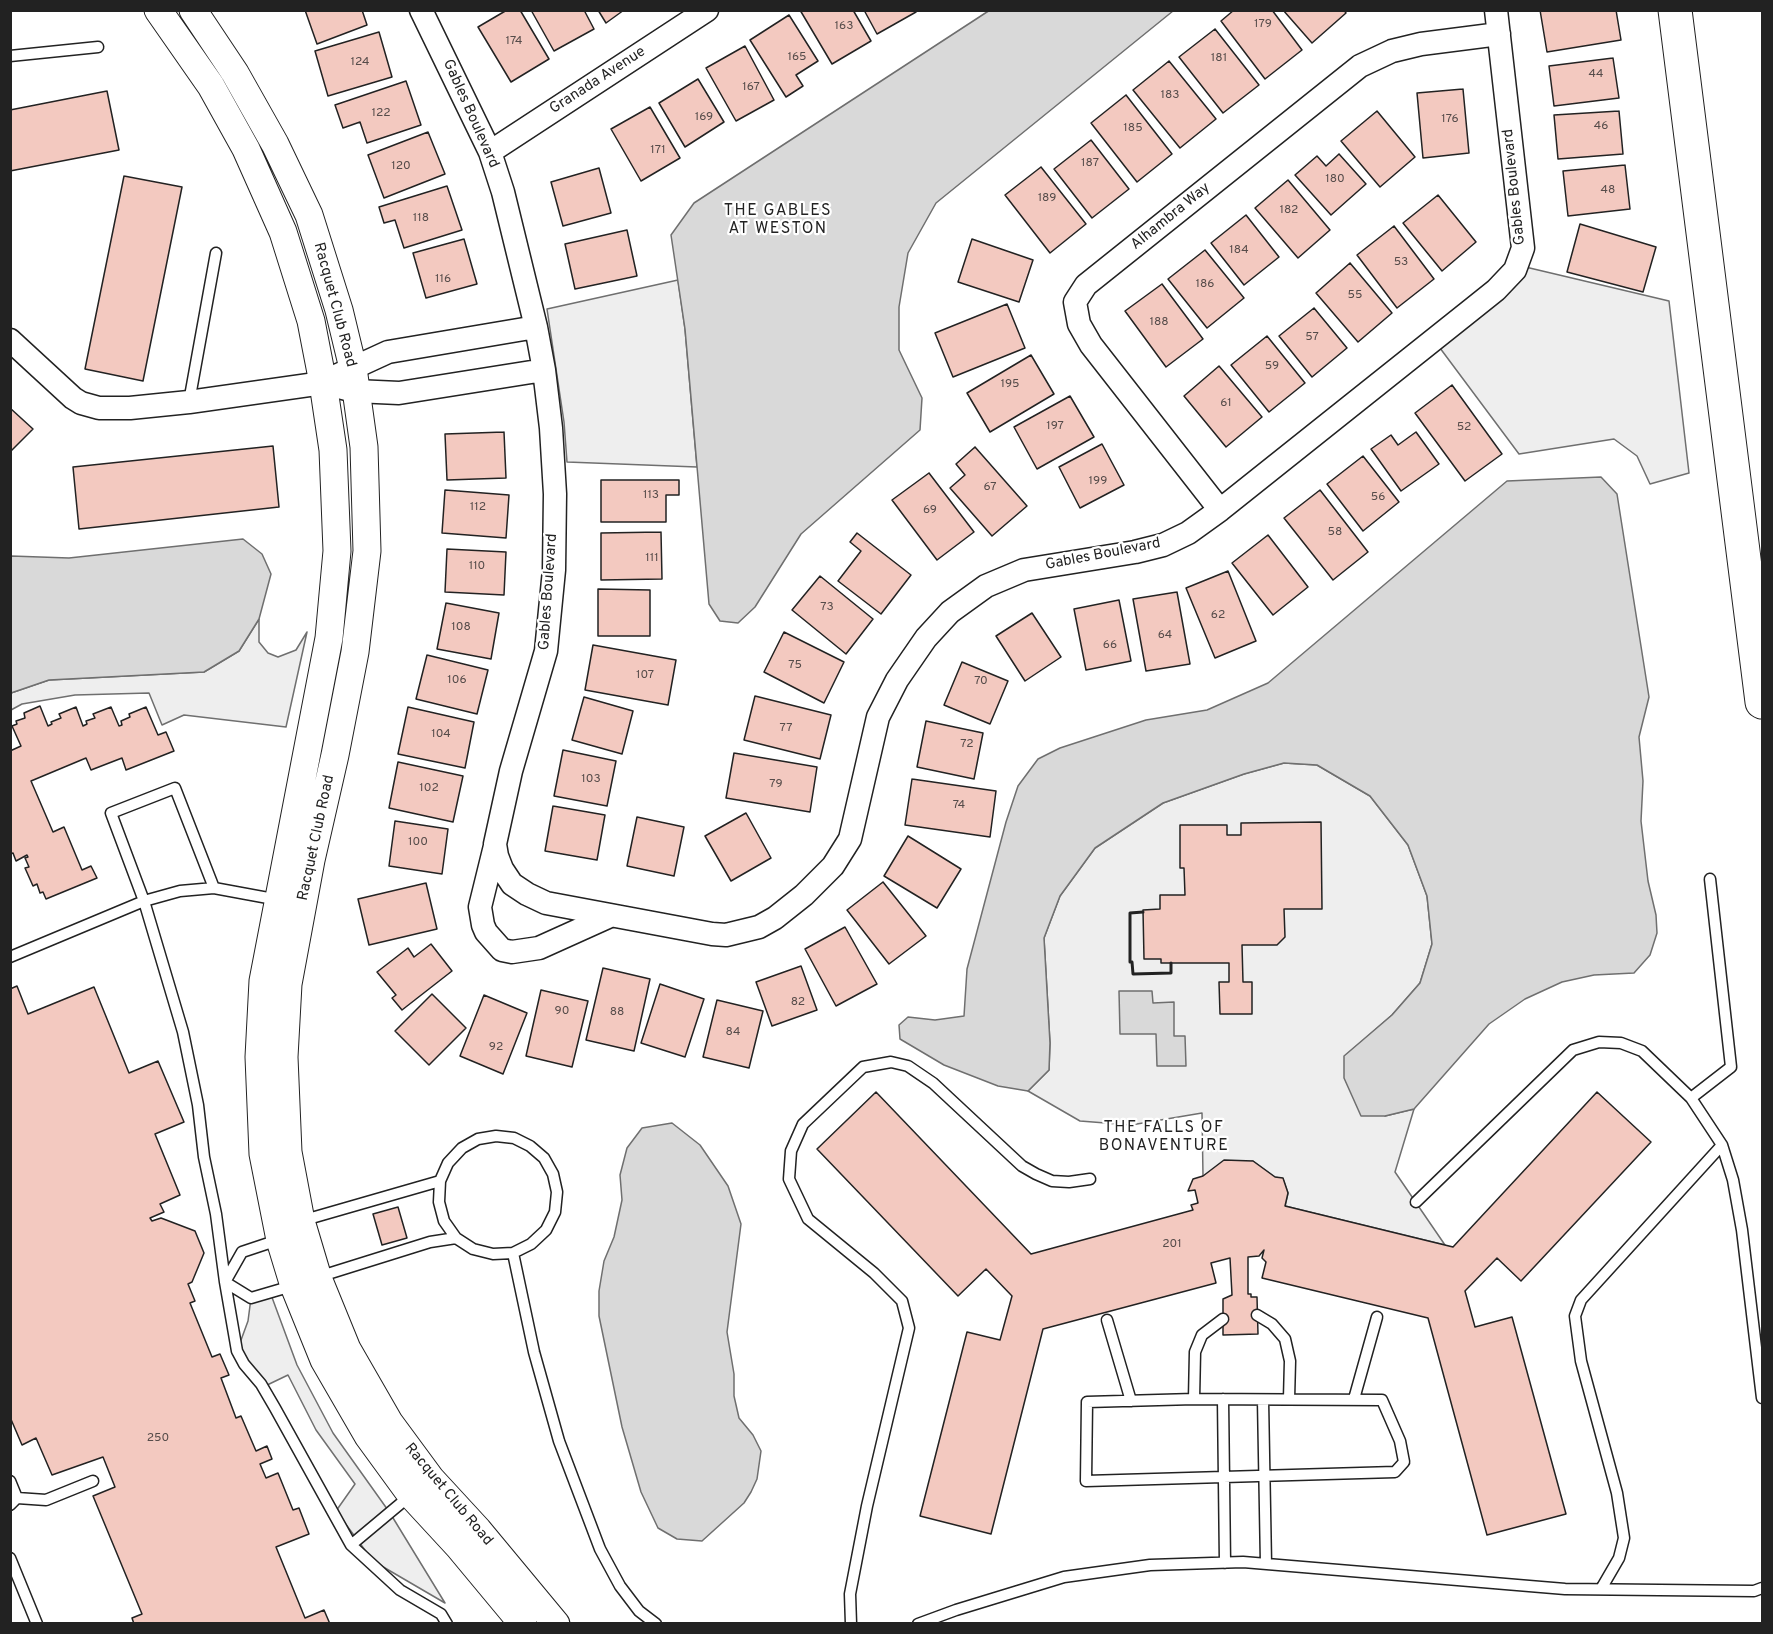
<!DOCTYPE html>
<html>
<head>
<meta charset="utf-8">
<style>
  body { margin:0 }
  #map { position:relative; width:1773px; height:1634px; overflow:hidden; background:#fff; font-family:Overpass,sans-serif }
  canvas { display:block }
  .frame { position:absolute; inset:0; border:12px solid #222; pointer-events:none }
</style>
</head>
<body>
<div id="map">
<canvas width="1773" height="1634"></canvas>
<div class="frame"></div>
</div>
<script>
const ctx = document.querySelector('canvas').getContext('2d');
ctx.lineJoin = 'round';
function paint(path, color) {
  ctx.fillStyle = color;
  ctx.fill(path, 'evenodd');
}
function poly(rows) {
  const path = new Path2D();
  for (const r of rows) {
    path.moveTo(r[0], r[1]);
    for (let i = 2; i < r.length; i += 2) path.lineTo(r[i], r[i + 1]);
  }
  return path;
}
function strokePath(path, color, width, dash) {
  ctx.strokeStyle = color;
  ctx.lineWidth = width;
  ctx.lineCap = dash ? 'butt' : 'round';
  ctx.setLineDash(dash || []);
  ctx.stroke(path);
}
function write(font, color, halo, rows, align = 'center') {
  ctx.font = font + ' Overpass,sans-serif';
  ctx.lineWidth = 4.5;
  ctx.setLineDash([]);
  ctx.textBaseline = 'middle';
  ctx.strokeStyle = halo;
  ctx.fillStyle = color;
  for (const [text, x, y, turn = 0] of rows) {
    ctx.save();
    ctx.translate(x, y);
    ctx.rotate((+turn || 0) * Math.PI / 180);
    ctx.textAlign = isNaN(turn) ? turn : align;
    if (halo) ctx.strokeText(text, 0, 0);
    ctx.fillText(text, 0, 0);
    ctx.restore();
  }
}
const green = poly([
  [1517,265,1669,301,1689,473,1650,484,1637,456,1614,439,1519,454,1434,340,1517,265],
  [678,280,685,329,697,467,567,462,564,422,547,309,678,280],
  [259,619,259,642,268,653,278,657,296,650,307,632,286,727,184,715,162,725,149,693,75,695,22,704,11,710,11,693,49,680,204,672,239,651,259,619],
  [1284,763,1317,765,1370,796,1408,845,1427,896,1432,944,1420,983,1392,1015,1345,1056,1385,1116,1414,1109,1395,1172,1445,1245,1285,1206,1288,1193,1283,1179,1275,1177,1253,1161,1203,1176,1202,1113,1131,1125,1080,1121,1028,1091,1049,1070,1050,1043,1044,938,1060,896,1095,848,1163,803,1244,774,1284,763],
  [270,1292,297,1365,333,1433,390,1513,445,1603,373,1561,336,1511,355,1484,316,1430,288,1375,263,1387,237,1351,248,1321,251,1298,270,1292]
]);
paint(green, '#eee');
strokePath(green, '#6f6f6f', 1.5);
const water = poly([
  [990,10,1173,11,936,203,908,253,899,307,899,350,922,398,920,430,801,534,755,607,738,623,720,621,709,604,685,329,671,235,694,203,990,10],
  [1601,477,1617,494,1649,697,1639,737,1643,781,1641,821,1648,881,1656,915,1657,933,1650,955,1634,973,1594,975,1562,982,1525,999,1489,1024,1414,1109,1385,1116,1361,1116,1344,1078,1344,1056,1392,1015,1420,983,1432,944,1427,896,1408,845,1370,796,1317,765,1284,763,1244,774,1163,803,1095,848,1060,896,1044,938,1050,1043,1049,1070,1028,1091,998,1086,944,1065,900,1039,899,1025,908,1017,935,1020,964,1016,967,969,1006,822,1018,786,1038,759,1060,748,1146,720,1207,710,1268,683,1507,481,1601,477],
  [243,539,262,554,271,574,259,619,239,651,204,672,49,680,11,693,11,556,69,558,243,539],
  [1119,991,1152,991,1153,1003,1174,1002,1174,1036,1185,1036,1186,1066,1157,1066,1156,1034,1120,1034,1119,991],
  [672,1123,700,1145,728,1186,741,1224,727,1332,734,1374,734,1396,739,1418,753,1435,761,1451,757,1479,751,1492,744,1503,702,1541,677,1539,658,1528,641,1492,622,1427,599,1316,599,1291,604,1261,614,1237,622,1200,620,1175,627,1148,642,1128,672,1123]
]);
paint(water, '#d9d9d9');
strokePath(water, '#6f6f6f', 1.5);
const building = poly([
  [305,10,362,10,367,25,317,44,305,10],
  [507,10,520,10,549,59,511,82,478,27,507,10],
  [531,10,584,10,594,29,554,51,531,10],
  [598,10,624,10,606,23,598,10],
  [800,10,853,10,871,41,832,64,800,10],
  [864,10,916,10,916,12,877,34,864,10],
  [1234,10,1272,10,1302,50,1265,79,1221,21,1234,10],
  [1283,10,1344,10,1346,13,1312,43,1283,10],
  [1540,10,1616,10,1621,40,1547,52,1540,10],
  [789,15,818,61,796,75,803,86,786,97,750,40,789,15],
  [1215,29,1259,85,1223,113,1179,57,1215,29],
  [379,32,392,77,328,96,315,51,379,32],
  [745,46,774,100,736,121,706,68,745,46],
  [1613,58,1619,98,1554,106,1549,66,1613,58],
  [1169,61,1216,119,1180,148,1133,90,1169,61],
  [698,79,724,122,685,147,659,103,698,79],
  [406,81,421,125,367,143,360,122,343,128,335,105,406,81],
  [1463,89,1469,153,1423,158,1417,93,1463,89],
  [107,91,119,150,10,171,10,110,107,91],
  [1126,95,1172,154,1137,182,1091,123,1126,95],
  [650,107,680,158,641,181,611,129,650,107],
  [1377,111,1415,157,1380,187,1341,141,1377,111],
  [1619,111,1623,154,1558,159,1554,115,1619,111],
  [428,132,445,174,384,198,368,155,428,132],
  [1091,140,1129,189,1092,218,1054,169,1091,140],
  [1339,154,1366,184,1331,215,1295,175,1317,156,1326,166,1339,154],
  [1625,165,1630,209,1568,216,1563,171,1625,165],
  [1041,167,1086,224,1050,253,1005,195,1041,167],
  [599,168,611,213,563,226,551,182,599,168],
  [124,176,182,187,143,381,85,369,124,176],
  [1288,180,1330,230,1298,258,1255,208,1288,180],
  [447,186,462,230,404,248,395,220,384,223,379,207,447,186],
  [1438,195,1476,242,1442,271,1403,223,1438,195],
  [1246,215,1279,257,1244,285,1211,243,1246,215],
  [1580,224,1656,247,1643,292,1567,272,1580,224],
  [1394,226,1434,279,1397,308,1357,255,1394,226],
  [627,230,637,276,575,289,565,244,627,230],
  [464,239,477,284,426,298,413,253,464,239],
  [972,239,1033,260,1019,302,958,282,972,239],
  [1205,250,1244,298,1207,328,1168,279,1205,250],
  [1350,263,1392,313,1358,342,1316,293,1350,263],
  [1162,284,1203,339,1166,367,1125,311,1162,284],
  [1007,304,1025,348,953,377,935,333,1007,304],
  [1314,308,1347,348,1312,377,1279,336,1314,308],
  [1267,336,1305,383,1269,412,1231,365,1267,336],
  [1031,355,1054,394,990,432,967,393,1031,355],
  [1219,366,1262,417,1226,447,1184,396,1219,366],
  [1452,385,1502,454,1465,481,1415,413,1452,385],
  [1070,396,1094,437,1037,469,1014,427,1070,396],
  [10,408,33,429,10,452,10,408],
  [504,432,506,478,447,480,445,434,504,432],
  [1416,432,1439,464,1401,491,1371,449,1391,435,1398,445,1416,432],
  [1102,444,1124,485,1080,508,1059,467,1102,444],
  [273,446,279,507,79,529,73,467,273,446],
  [975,447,1027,506,992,536,950,488,965,475,956,464,975,447],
  [1363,456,1399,502,1363,531,1327,484,1363,456],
  [929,473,974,532,937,560,892,500,929,473],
  [601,480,679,480,679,495,666,495,666,522,601,522,601,480],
  [445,490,509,495,506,538,442,533,445,490],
  [1320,490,1368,552,1333,580,1284,518,1320,490],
  [661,532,662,579,601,580,601,533,661,532],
  [857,533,911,575,881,614,838,581,861,551,850,542,857,533],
  [1268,535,1308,587,1273,615,1232,563,1268,535],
  [447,549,506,552,504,595,445,592,447,549],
  [1228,571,1256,641,1215,658,1186,588,1228,571],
  [820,576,873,619,846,654,792,610,820,576],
  [598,589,650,590,650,636,598,636,598,589],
  [1177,592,1190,664,1146,671,1133,599,1177,592],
  [1119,600,1131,661,1086,670,1074,609,1119,600],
  [446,603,499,613,491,659,437,649,446,603],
  [1032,613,1061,657,1025,681,996,636,1032,613],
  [784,632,844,662,824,703,764,672,784,632],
  [593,645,676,660,668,705,585,690,593,645],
  [427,655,488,670,477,714,416,699,427,655],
  [962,662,1008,681,990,724,944,705,962,662],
  [755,696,831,715,820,759,744,740,755,696],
  [584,697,633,711,622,754,572,740,584,697],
  [40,706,48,726,52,724,51,722,61,718,59,714,76,707,83,726,87,724,86,721,95,718,93,714,111,707,119,726,122,725,121,721,130,717,129,714,146,707,158,735,166,732,174,751,126,770,122,758,91,770,86,758,31,781,53,832,64,827,82,870,91,866,97,878,46,899,43,892,40,893,37,884,33,886,25,868,29,867,25,858,28,857,27,855,16,861,13,853,10,854,10,751,21,746,12,726,17,724,16,721,25,718,24,713,40,706],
  [408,707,474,722,465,768,398,754,408,707],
  [926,721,983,733,974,779,917,767,926,721],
  [563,750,616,761,607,806,554,796,563,750],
  [734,753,817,767,810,812,726,798,734,753],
  [398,762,463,776,453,822,389,808,398,762],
  [912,779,996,791,990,837,905,825,912,779],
  [553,806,605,815,597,860,545,851,553,806],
  [746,813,771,858,731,881,705,836,746,813],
  [637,817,684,827,674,876,627,866,637,817],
  [395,821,448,829,442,874,389,866,395,821],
  [1321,822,1322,909,1284,909,1285,937,1277,945,1242,945,1243,982,1252,982,1252,1014,1220,1014,1219,982,1229,982,1229,963,1161,963,1161,959,1144,959,1143,910,1160,909,1160,895,1185,895,1184,868,1180,868,1180,825,1227,825,1227,835,1241,835,1241,823,1321,822],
  [908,836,961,869,937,908,884,876,908,836],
  [883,882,926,936,889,964,847,910,883,882],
  [426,883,437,929,369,945,358,899,426,883],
  [845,927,877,984,836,1006,805,949,845,927],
  [431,944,452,971,402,1010,392,998,396,995,377,972,408,948,414,957,431,944],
  [801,966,817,1010,772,1026,756,982,801,966],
  [603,968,650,979,634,1051,586,1040,603,968],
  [660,984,704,999,685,1057,641,1043,660,984],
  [17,986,28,1014,94,987,129,1073,158,1061,184,1122,155,1134,180,1195,160,1204,164,1212,150,1218,152,1221,161,1218,195,1231,204,1253,192,1282,188,1284,195,1301,190,1303,212,1357,220,1354,229,1375,221,1378,236,1418,241,1416,256,1451,267,1446,272,1459,260,1464,266,1478,278,1473,293,1510,299,1508,309,1534,276,1547,305,1618,324,1610,330,1624,134,1624,132,1618,142,1614,93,1496,115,1487,103,1457,52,1475,36,1438,22,1445,10,1417,10,989,17,986],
  [541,990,588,1001,572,1067,526,1056,541,990],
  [432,994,466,1028,429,1065,395,1031,432,994],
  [484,995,527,1013,503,1074,460,1056,484,995],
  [717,1000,763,1011,749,1068,703,1057,717,1000],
  [876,1092,1031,1254,1193,1210,1191,1205,1198,1203,1195,1190,1188,1191,1193,1179,1203,1176,1224,1160,1253,1161,1275,1177,1283,1178,1288,1193,1285,1206,1453,1247,1597,1092,1651,1142,1521,1281,1497,1258,1465,1291,1475,1327,1512,1317,1566,1514,1487,1535,1428,1318,1262,1278,1266,1262,1262,1258,1264,1250,1259,1256,1248,1257,1248,1294,1251,1294,1251,1297,1257,1297,1258,1334,1223,1335,1223,1299,1232,1295,1230,1258,1211,1263,1216,1283,1043,1329,991,1534,920,1516,967,1332,1000,1340,1012,1296,986,1269,958,1296,817,1149,876,1092],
  [398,1207,407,1238,382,1245,373,1214,398,1207]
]);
paint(building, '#f3c9c0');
strokePath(building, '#222', 1.5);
const service = poly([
  [10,56,98,47],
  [189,402,216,253],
  [214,888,175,788,111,813,144,901,183,1032,198,1105,204,1157,216,1214,225,1282,237,1351,244,1364,261,1384,275,1408,351,1545,400,1590,441,1614,447,1624],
  [10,957,144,901,180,891,214,888,279,900],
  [1691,1098,1731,1067,1710,879],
  [1416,1202,1573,1050,1599,1042,1621,1043,1642,1051,1691,1098,1722,1145,1733,1180,1742,1230,1762,1398],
  [301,1221,440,1181,448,1163,462,1148,478,1139,496,1136,514,1138,530,1146,544,1158,553,1174,557,1192,555,1212,546,1230,531,1244,513,1253,493,1254,473,1249,456,1238,444,1221,439,1202,440,1181],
  [281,1239,242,1252,225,1282,251,1298,292,1286],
  [513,1253,534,1352,559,1441,600,1549,620,1586,639,1611,656,1624],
  [318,1277,430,1242,456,1238],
  [1257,1315,1272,1324,1285,1339,1290,1361,1289,1399],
  [1107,1320,1131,1401],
  [1194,1399,1382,1400,1400,1441,1404,1462,1395,1472,1086,1481,1087,1402,1194,1399],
  [1194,1399,1195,1352,1202,1335,1223,1319],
  [1223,1399,1225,1563],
  [1354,1399,1377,1317],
  [1263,1400,1266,1564],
  [10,1481,17,1498],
  [10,1505,17,1498,46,1500,93,1481],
  [351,1545,412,1494],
  [10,1558,37,1624],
  [1601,1589,1619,1558,1624,1538,1617,1493,1581,1361,1575,1316,1581,1300,1722,1145],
  [851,1624,850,1594,867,1506,909,1328,902,1301,874,1273,808,1219,789,1179,791,1151,803,1124,863,1067,891,1062,908,1066,933,1083,1022,1166,1036,1174,1052,1181,1069,1182,1090,1179],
  [918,1624,956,1610,1064,1577,1150,1565,1243,1562,1565,1589,1754,1591,1762,1588]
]);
const minor = poly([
  [421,10,490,152,503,192,536,327,544,370,551,428,555,494,554,570,546,651,511,771,495,844,497,856,502,869,512,884,527,894,546,903,712,934,726,935,759,927,775,918,804,895,833,866,850,839,878,717,897,680,926,638,950,612,986,586,1024,570,1135,552,1163,545,1188,533,1220,510,1471,310,1496,290,1515,270,1523,248,1496,10],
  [490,152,707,10],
  [10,340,73,398,81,403,99,408,130,408,189,402,323,383,355,391,399,393,544,370],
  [338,375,388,352,536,327],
  [1220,510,1091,345,1079,324,1075,302,1086,285,1360,66,1392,51,1421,44,1499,34],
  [495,846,480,907,483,925,486,932,502,950,512,952,539,948,610,916]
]);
const tertiary = poly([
  [158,10,211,86,246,149,283,232,311,321,323,383,333,450,337,551,329,638,263,981,259,1057,263,1154,280,1240,294,1286,324,1360,368,1436,411,1495,459,1547,523,1624],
  [193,10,235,73,275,144,309,215,339,310,353,368,364,447,367,551,355,652,335,755,311,860,288,984,284,1057,288,1152,301,1221,318,1278,347,1349,389,1422,431,1479,478,1530,556,1624]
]);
const primary = poly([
  [1675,10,1762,702]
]);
strokePath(service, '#222', 13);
strokePath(minor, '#222', 25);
strokePath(tertiary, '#222', 29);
strokePath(primary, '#222', 35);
strokePath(service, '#fff', 10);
strokePath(minor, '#fff', 22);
strokePath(tertiary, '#fff', 27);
strokePath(primary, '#fff', 33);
strokePath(poly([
  [1143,912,1130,913,1130,962,1132,962,1133,974,1171,973,1171,963]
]), '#222', 3);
write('12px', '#564c4a', null, [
  ["179",1263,25],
  ["163",844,27],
  ["174",514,42],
  ["165",797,58],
  ["181",1219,59],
  ["124",360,63],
  ["44",1596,75],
  ["167",751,88],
  ["183",1170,96],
  ["122",381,114],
  ["169",704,118],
  ["176",1450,120],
  ["46",1601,127],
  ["185",1133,129],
  ["171",658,151],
  ["187",1090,164],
  ["120",401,167],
  ["180",1335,180],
  ["48",1608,191],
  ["189",1047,199],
  ["182",1289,211],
  ["118",421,219],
  ["184",1239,251],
  ["53",1401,263],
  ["116",443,280],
  ["186",1205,285],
  ["55",1355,296],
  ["188",1159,323],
  ["57",1312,338],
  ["59",1272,367],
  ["195",1010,385],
  ["61",1226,404],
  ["197",1055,427],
  ["52",1464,428],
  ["199",1098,482],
  ["67",990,488],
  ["113",651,496],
  ["56",1378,498],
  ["112",478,508],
  ["69",930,511],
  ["58",1335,533],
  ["111",652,559],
  ["110",477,567],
  ["73",827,608],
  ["62",1218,616],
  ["108",461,628],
  ["64",1165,636],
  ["66",1110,646],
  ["75",795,666],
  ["107",645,676],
  ["106",457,681],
  ["70",981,682],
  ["77",786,729],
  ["104",441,735],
  ["72",967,745],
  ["103",591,780],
  ["79",776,785],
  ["102",429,789],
  ["74",959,806],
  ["100",418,843],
  ["82",798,1003],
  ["90",562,1012],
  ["88",617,1013],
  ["84",733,1033],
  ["92",496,1048],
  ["201",1172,1245],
  ["250",158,1439]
]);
write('15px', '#222', '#fff', [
  ["Granada Avenue",598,81,-33],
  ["Gables Boulevard",470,114,66],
  ["Gables Boulevard",1515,187,-96],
  ["Alhambra Way",1171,217,-39],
  ["Racquet Club Road",334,305,75],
  ["Gables Boulevard",1103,555,-11],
  ["Gables Boulevard",549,592,-86],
  ["Racquet Club Road",317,838,-78],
  ["Racquet Club Road",448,1495,50]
]);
ctx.letterSpacing = '1.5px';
write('16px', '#222', '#fff', [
  ["THE GABLES",778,212],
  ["AT WESTON",778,230],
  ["THE FALLS OF",1164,1129],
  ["BONAVENTURE",1164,1147]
]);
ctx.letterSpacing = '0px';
</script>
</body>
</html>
